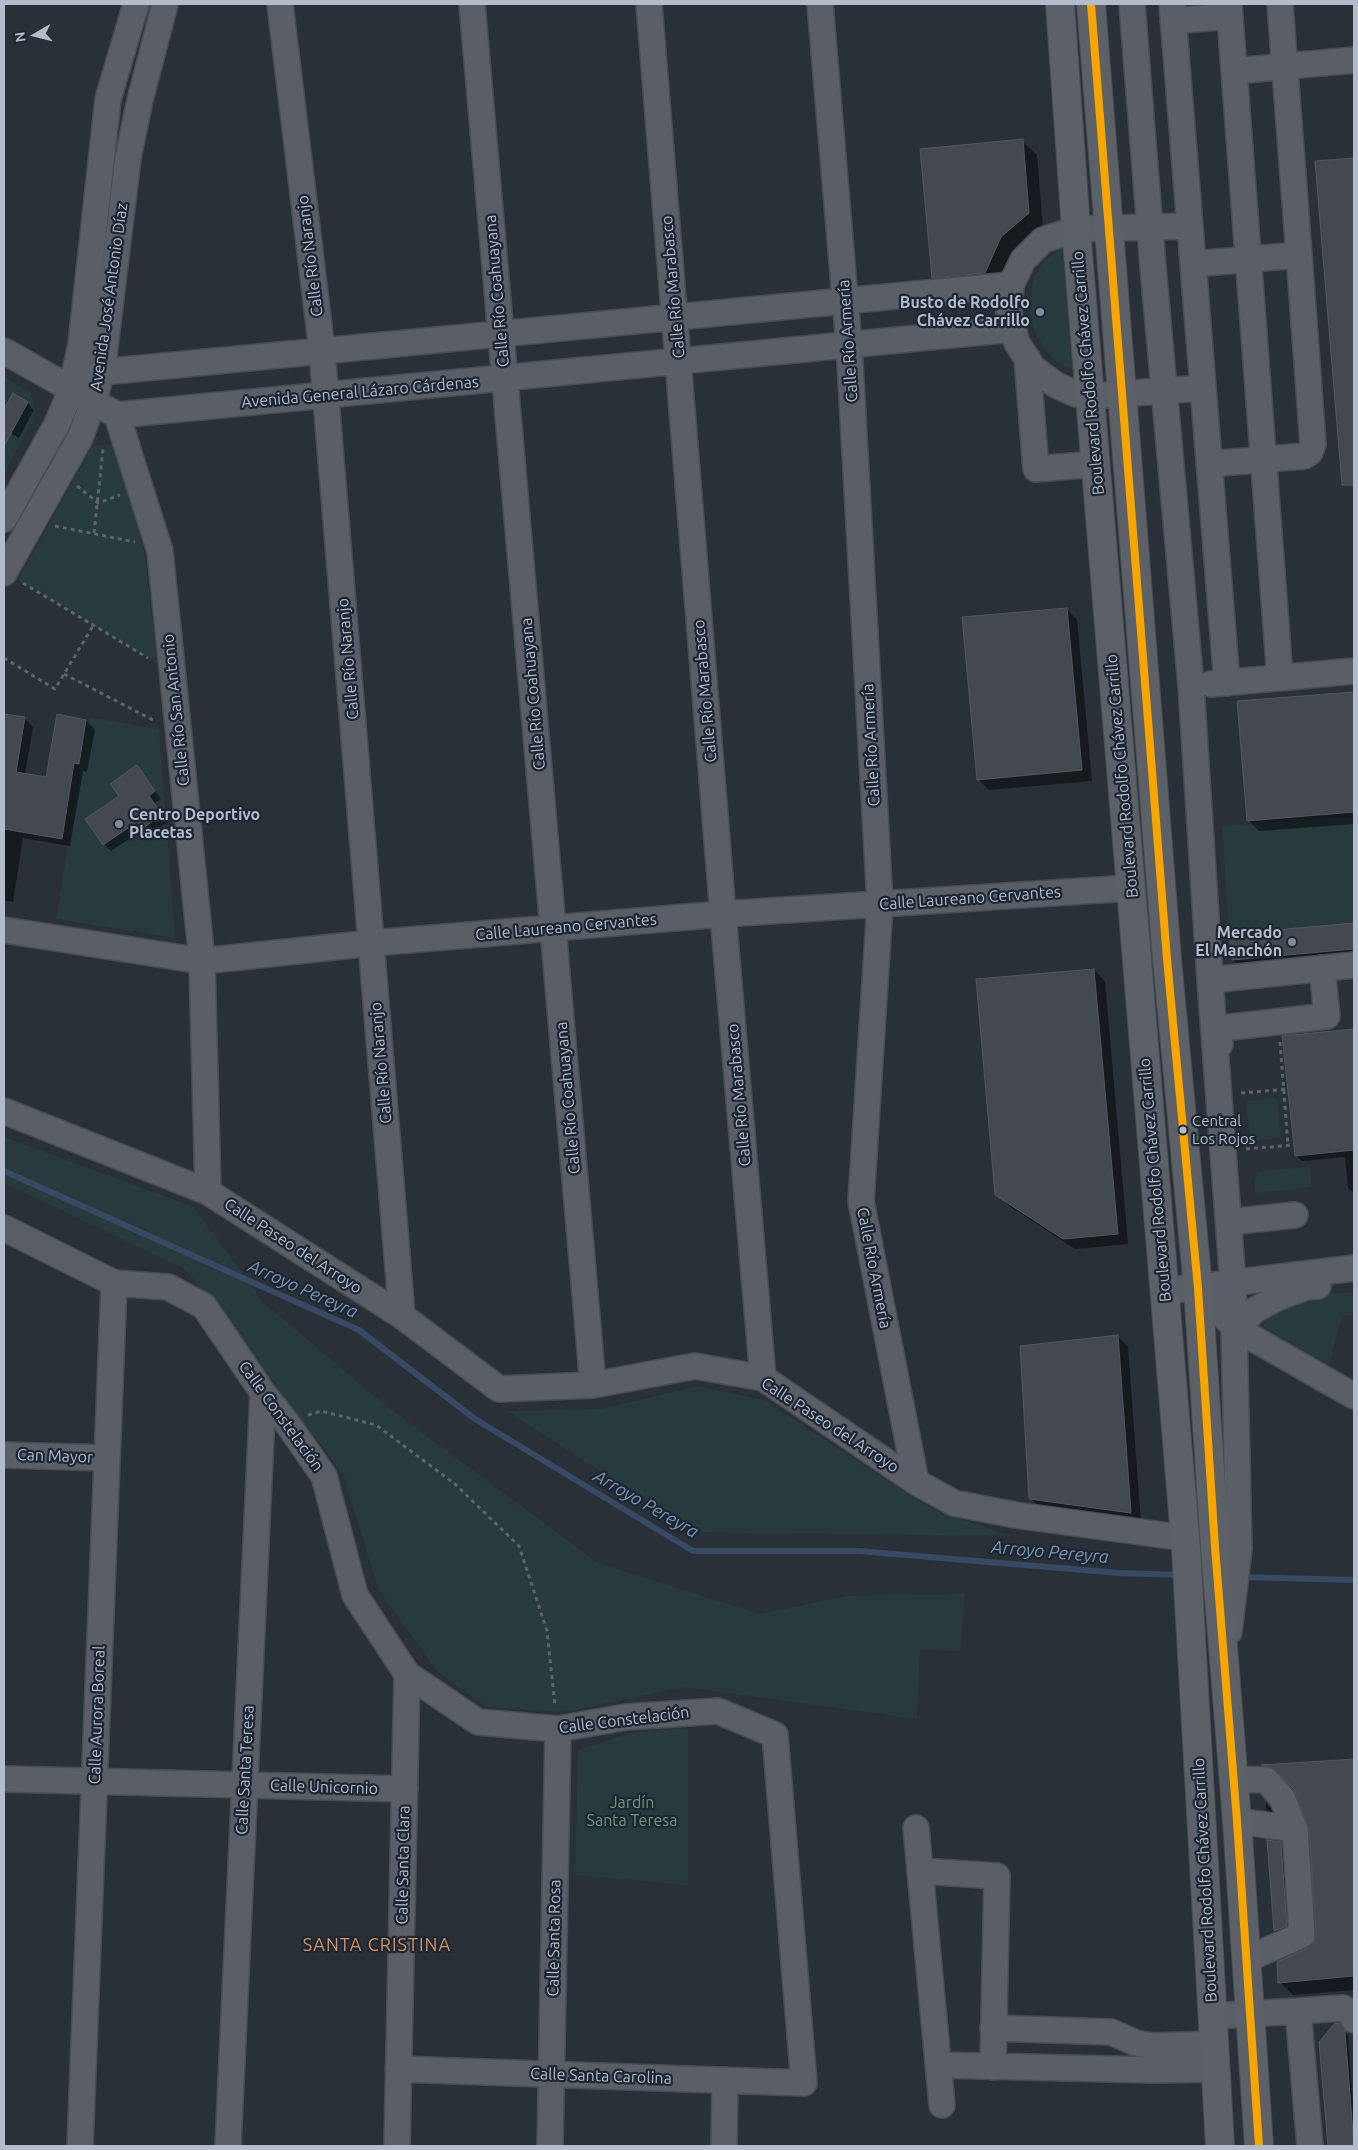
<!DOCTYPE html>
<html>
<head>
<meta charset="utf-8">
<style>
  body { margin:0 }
  #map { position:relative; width:1358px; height:2150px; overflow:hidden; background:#2a3038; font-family:Ubuntu,sans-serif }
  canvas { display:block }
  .frame { position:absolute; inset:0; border:5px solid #b4bcc9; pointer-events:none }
  .north { position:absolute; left:10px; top:10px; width:50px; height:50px; -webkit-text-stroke:4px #1d2633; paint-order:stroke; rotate:262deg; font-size:14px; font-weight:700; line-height:20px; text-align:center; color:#b4bcc9 }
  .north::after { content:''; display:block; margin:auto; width:18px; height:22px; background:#b4bcc9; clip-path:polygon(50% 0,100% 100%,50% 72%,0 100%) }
</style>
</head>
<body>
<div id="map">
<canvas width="1358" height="2150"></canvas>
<div class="frame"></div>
<div class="north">N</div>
</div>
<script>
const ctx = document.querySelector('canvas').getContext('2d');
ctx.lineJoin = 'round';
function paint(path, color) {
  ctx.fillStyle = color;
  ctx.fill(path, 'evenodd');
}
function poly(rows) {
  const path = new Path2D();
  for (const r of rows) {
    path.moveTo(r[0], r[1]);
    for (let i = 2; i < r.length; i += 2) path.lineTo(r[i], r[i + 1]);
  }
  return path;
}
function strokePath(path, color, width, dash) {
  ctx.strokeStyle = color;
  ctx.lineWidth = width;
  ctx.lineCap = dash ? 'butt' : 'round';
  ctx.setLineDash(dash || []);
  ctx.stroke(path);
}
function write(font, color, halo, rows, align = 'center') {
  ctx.font = font + ' Ubuntu,sans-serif';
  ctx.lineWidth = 4.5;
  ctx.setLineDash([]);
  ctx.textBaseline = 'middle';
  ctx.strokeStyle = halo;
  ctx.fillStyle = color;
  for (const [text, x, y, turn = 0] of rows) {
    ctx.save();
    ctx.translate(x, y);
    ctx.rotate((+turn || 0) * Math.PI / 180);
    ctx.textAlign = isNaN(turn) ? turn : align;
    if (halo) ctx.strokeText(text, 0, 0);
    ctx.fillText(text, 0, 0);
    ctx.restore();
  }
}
paint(poly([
  [1062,247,1075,371,1055,361,1043,347,1034,330,1030,314,1030,298,1034,276,1046,260],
  [4,377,31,393,36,416,4,473],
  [112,444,143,543,158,664,18,580,92,446],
  [89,717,159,729,175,938,56,919],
  [1354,816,1354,923,1229,933,1222,826],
  [1277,1098,1281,1138,1250,1141,1246,1101],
  [4,1137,194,1207,263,1302,385,1405,598,1563,760,1614,847,1596,965,1594,960,1651,920,1650,917,1719,684,1687,566,1712,486,1707,437,1671,379,1591,343,1474,185,1269,4,1183],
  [1310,1166,1312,1187,1255,1193,1254,1180,1260,1172],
  [1354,1292,1354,1316,1342,1315,1329,1365,1263,1327,1268,1313,1314,1295],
  [698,1386,763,1400,933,1510,1012,1536,695,1532,507,1411,601,1409],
  [688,1728,688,1885,575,1875,578,1750,634,1732]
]), '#273a3e');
paint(poly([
  [1022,141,1037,155,1043,228,999,287,948,292,933,278],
  [1354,159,1354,484,1316,162],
  [13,395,28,403,34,410,19,438,4,429,4,412],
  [1067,609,1077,620,1092,781,989,790,978,779],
  [1354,693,1354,824,1259,831,1248,820,1239,703],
  [4,715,25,719,33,727,25,774,47,778,86,721,95,729,87,772,83,771,70,846,23,838,13,902,4,900],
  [137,767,161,799,155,803,168,822,150,835,144,829,111,851,104,844],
  [1354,925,1354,961,1244,970,1233,960,1231,936],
  [1094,970,1105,981,1128,1244,1075,1249,1008,1205,996,1194],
  [1354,1030,1354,1193,1348,1188,1345,1157,1302,1161,1296,1155,1283,1037],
  [1118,1336,1128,1347,1141,1523,1041,1509,1030,1498],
  [1354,1760,1354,1990,1293,1995,1280,1982,1316,1943,1318,1935,1311,1828,1294,1788,1286,1780,1276,1778,1264,1766],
  [1266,1803,1278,1815,1281,1824,1266,1810],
  [1269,1841,1281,1843,1295,1857,1290,1945,1276,1931],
  [1342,2027,1348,2036,1354,2118,1354,2146,1329,2146,1320,2042]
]), '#0007');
strokePath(poly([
  [4,1171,359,1330,475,1419,693,1551,859,1551,1119,1573,1181,1575],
  [1241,1577,1354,1580]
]), '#384963', 6);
const building = poly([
  [1023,139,1029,213,1001,237,985,273,932,278,920,149,1023,139],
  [1354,158,1354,485,1342,485,1315,161,1354,158],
  [13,393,28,402,4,446,4,409,13,393],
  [1067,608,1082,770,977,780,962,617,1067,608],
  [1354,692,1354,812,1247,821,1237,701,1354,692],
  [4,714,25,717,16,772,46,777,57,714,86,720,79,764,74,763,62,839,4,829,4,714],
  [137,765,155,791,149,796,162,814,142,829,137,822,103,845,85,819,119,796,110,784,137,765],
  [1354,923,1354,949,1232,960,1229,934,1354,923],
  [1094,969,1118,1234,1063,1239,995,1195,976,979,1094,969],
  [1354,1029,1354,1150,1295,1156,1282,1036,1354,1029],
  [1118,1335,1131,1513,1029,1499,1020,1346,1118,1335],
  [1354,1759,1354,1976,1278,1983,1277,1962,1308,1948,1314,1942,1316,1935,1309,1828,1293,1788,1272,1767,1261,1765,1354,1759],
  [1267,1840,1281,1842,1287,1926,1274,1931,1267,1840],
  [1335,2023,1340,2023,1345,2031,1354,2146,1328,2146,1319,2042,1335,2023]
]);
paint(building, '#444950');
strokePath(building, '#52575f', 1);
const minor = poly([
  [280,4,322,351,402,1316],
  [472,4,593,1385],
  [649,4,723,914,763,1378],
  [820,4,849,345,880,904,861,1201,916,1482],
  [1132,4,1153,267,1191,686,1210,980,1233,1283,1239,1549,1229,1632],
  [1172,4,1227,683],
  [1229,4,1280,678],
  [1173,21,1230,16],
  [1234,71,1354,60],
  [1190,226,1076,229,1043,240,1023,260,1011,285,1009,314,1017,343,1033,368,1056,385,1076,394,1091,396,1203,388],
  [1193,264,1299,255,1280,4],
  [4,351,117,415,1013,329],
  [1027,358,1036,469,1096,464],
  [71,391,102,372,1011,285],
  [117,415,160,551,202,961,208,1192],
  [1209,464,1304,456,1310,452,1313,444,1299,255],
  [4,519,57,424,71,391,81,344,108,99,136,4],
  [4,573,80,438,93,403,102,372,128,158,140,100,165,4],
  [1211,684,1354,671],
  [4,930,202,961,372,943,723,914,1131,888],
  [1210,980,1354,965],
  [1220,1044,1214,1029,1327,1016,1322,968],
  [4,1111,208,1192,402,1316,499,1389,593,1385,695,1366,763,1378,916,1482,954,1503,1015,1515,1185,1538],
  [1229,1222,1295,1215],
  [4,1228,114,1283,168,1287,204,1306,263,1393,287,1423,324,1476,355,1595,407,1674,478,1722,558,1729,626,1717,718,1711,775,1735,804,2083,398,2069],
  [1198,1288,1235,1328,1354,1396],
  [1165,1291,1354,1268],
  [1235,1328,1255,1310,1279,1297,1306,1287,1318,1286],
  [4,1455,107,1458],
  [4,1779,405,1789],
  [1233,1779,1266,1780,1282,1798,1295,1829,1302,1935,1247,1959],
  [1237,1821,1295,1829],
  [916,1828,942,2105],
  [920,1871,997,1876,993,2067],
  [1298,2011,1343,2008,1351,2013,1354,2020],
  [1213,2016,1298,2011,1310,2146],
  [993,2028,1111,2032,1136,2043,1153,2046,1215,2044],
  [938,2065,1154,2070,1216,2069],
  [80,2146,114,1283],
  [228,2146,263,1393],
  [397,2146,407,1674],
  [550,2146,558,1729],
  [724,2146,725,2080]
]);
const major = poly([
  [1060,4,1076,229,1186,1549,1220,2146],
  [1091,4,1167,959,1198,1288,1215,1547,1237,1821,1259,2146]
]);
strokePath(minor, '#484c53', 28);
strokePath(major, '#484c55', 30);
strokePath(poly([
  [77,486,98,503,120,495],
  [55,526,135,542],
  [94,533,103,449],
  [23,583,148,658],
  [4,658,55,689,93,626],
  [64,674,155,721],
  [1280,1042,1288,1145],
  [1241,1093,1288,1089],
  [1246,1149,1294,1145],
  [308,1415,321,1411,376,1425,455,1484,519,1546,547,1631,555,1706]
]), '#5d636a', 3, [4, 4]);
strokePath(minor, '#5a5e66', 25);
strokePath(major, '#5c6168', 28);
strokePath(poly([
  [1091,4,1167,959,1198,1288,1215,1547,1237,1821,1259,2146]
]), '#f7a600', 8);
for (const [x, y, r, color] of [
  [1040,312,5,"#848b96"],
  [119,824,5,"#848b96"],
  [1292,942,5,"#848b96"],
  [1183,1130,4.5,"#b4bcc9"]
]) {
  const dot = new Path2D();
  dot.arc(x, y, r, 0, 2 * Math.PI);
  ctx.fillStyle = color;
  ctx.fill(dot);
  strokePath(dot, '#1d2633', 2);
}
write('15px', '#b4bcc9', '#1d2633', [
  ["Central",1192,1121],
  ["Los Rojos",1192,1139]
], 'left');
write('16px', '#b4bcc9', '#1d2633', [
  ["Calle Río Naranjo",310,256,-97],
  ["Calle Río Marabasco",673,287,-95],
  ["Calle Río Coahuayana",497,291,-95],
  ["Avenida José Antonio Díaz",109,297,-82],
  ["Calle Río Armería",848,341,-94],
  ["Boulevard Rodolfo Chávez Carrillo",1088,373,-95],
  ["Avenida General Lázaro Cárdenas",360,392,-5],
  ["Calle Río Naranjo",348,659,-95],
  ["Calle Río Marabasco",705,691,-95],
  ["Calle Río Coahuayana",533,694,-95],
  ["Calle Río San Antonio",176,710,-96],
  ["Calle Río Armería",871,745,-93],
  ["Boulevard Rodolfo Chávez Carrillo",1122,776,-95],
  ["Calle Laureano Cervantes",970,898,-4],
  ["Calle Laureano Cervantes",566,927,-5],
  ["Calle Río Naranjo",381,1063,-95],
  ["Calle Río Marabasco",739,1095,-95],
  ["Calle Río Coahuayana",568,1098,-95],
  ["Boulevard Rodolfo Chávez Carrillo",1155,1180,-95],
  ["Calle Paseo del Arroyo",293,1246,33],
  ["Calle Río Armería",874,1268,79],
  ["Calle Constelación",281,1416,54],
  ["Calle Paseo del Arroyo",830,1425,33],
  ["Can Mayor",55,1456,2],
  ["Calle Aurora Boreal",97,1715,-88],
  ["Calle Constelación",624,1720,-7],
  ["Calle Santa Teresa",245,1770,-87],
  ["Calle Unicornio",324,1787,2],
  ["Calle Santa Clara",403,1865,-89],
  ["Boulevard Rodolfo Chávez Carrillo",1205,1880,-93],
  ["Calle Santa Rosa",554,1938,-89],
  ["Calle Santa Carolina",601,2076,2]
]);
write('bold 16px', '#b4bcc9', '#1d2633', [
  ["Busto de Rodolfo",1030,303],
  ["Chávez Carrillo",1030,321],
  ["Centro Deportivo",129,815,"left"],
  ["Placetas",129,833,"left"],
  ["Mercado",1282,933],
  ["El Manchón",1282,951]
], 'right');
write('16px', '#6b9a76', '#1d2633', [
  ["Jardín",632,1803],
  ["Santa Teresa",632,1821]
]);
write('italic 18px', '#7c92b1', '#1d2633', [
  ["Arroyo Pereyra",303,1289,24],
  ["Arroyo Pereyra",646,1504,30],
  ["Arroyo Pereyra",1050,1552,5]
]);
ctx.letterSpacing = '1px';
write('18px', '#d59563', '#1d2633', [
  ["SANTA CRISTINA",377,1945]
]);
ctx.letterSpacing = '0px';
</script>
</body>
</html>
